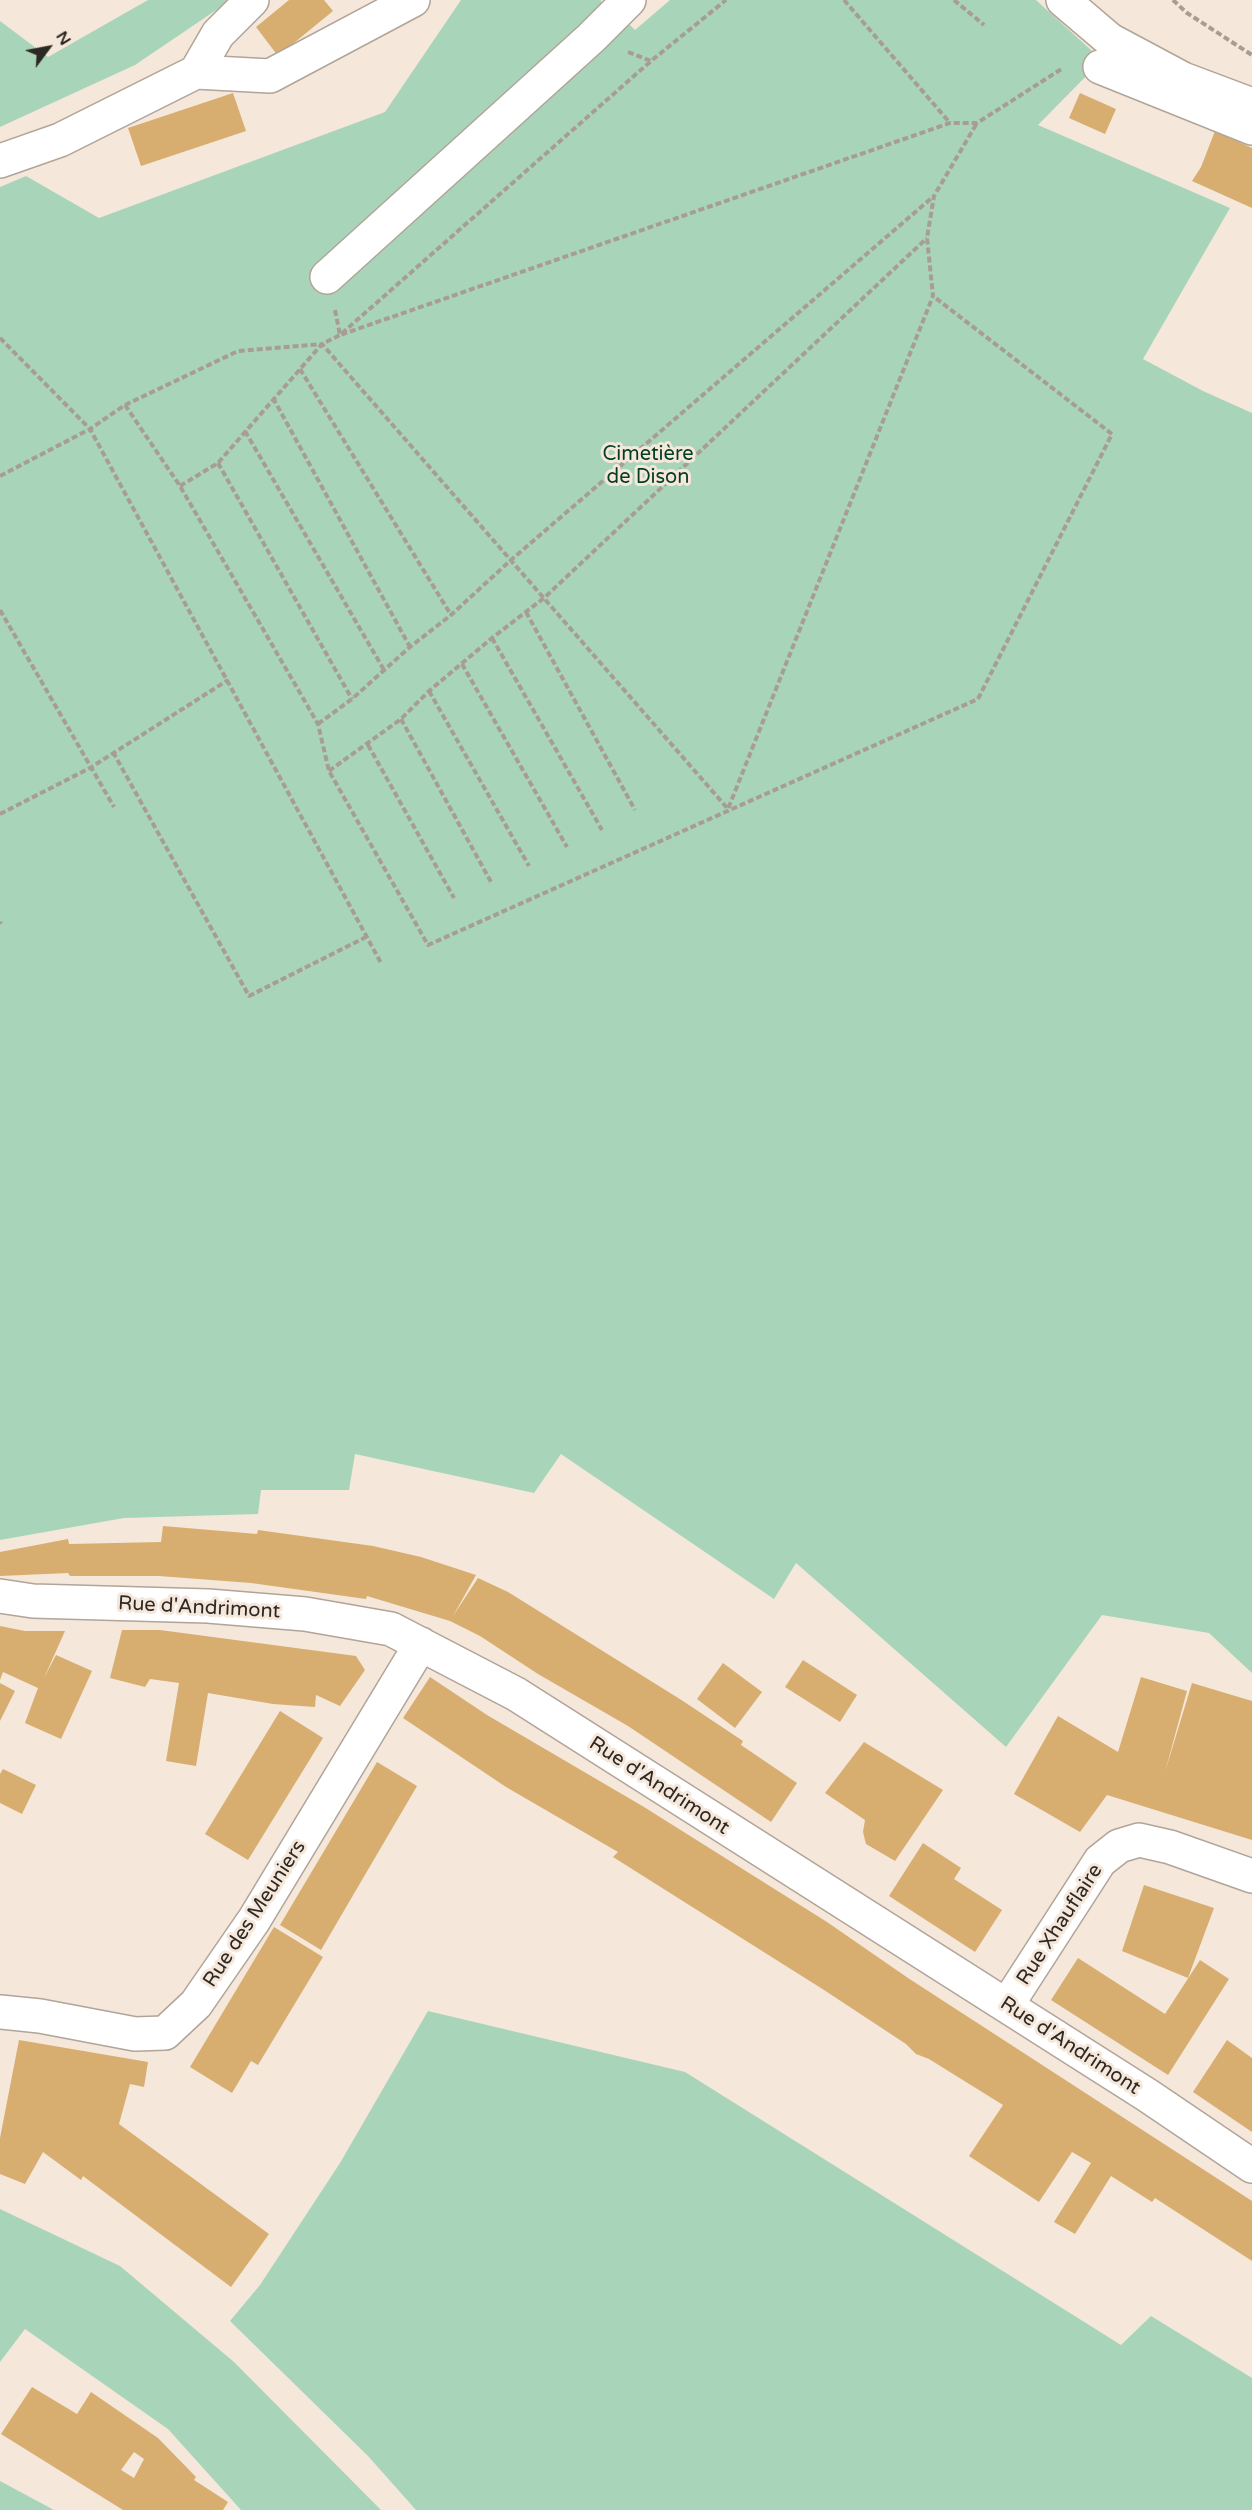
<!DOCTYPE html>
<html>
<head>
<meta charset="utf-8">
<style>
  body { margin:0 }
  #map { position:relative; width:1252px; height:2510px; overflow:hidden; background:#f5e7da; font-family:"Varela Round",sans-serif }
  canvas { display:block }
  .north { position:absolute; left:18px; top:18px; width:60px; height:60px; -webkit-text-stroke:4px #f5e7da; paint-order:stroke; rotate:58deg; font-size:16px; font-weight:700; line-height:24px; text-align:center; color:#2d2823 }
  .north::after { content:''; display:block; margin:auto; width:21px; height:27px; background:#2d2823; clip-path:polygon(50% 0,100% 100%,50% 72%,0 100%) }
</style>
</head>
<body>
<div id="map">
<canvas width="1252" height="2510"></canvas>
<div class="north">N</div>
</div>
<script>
const ctx = document.querySelector('canvas').getContext('2d');
ctx.lineJoin = 'round';
function paint(path, color) {
  ctx.fillStyle = color;
  ctx.fill(path, 'evenodd');
}
function poly(rows) {
  const path = new Path2D();
  for (const r of rows) {
    path.moveTo(r[0], r[1]);
    for (let i = 2; i < r.length; i += 2) path.lineTo(r[i], r[i + 1]);
  }
  return path;
}
function strokePath(path, color, width, dash) {
  ctx.strokeStyle = color;
  ctx.lineWidth = width;
  ctx.lineCap = dash ? 'butt' : 'round';
  ctx.setLineDash(dash || []);
  ctx.stroke(path);
}
function write(font, color, halo, rows, align = 'center') {
  ctx.font = font + ' "Varela Round",sans-serif';
  ctx.lineWidth = 6;
  ctx.setLineDash([]);
  ctx.textBaseline = 'middle';
  ctx.strokeStyle = halo;
  ctx.fillStyle = color;
  for (const [text, x, y, turn = 0] of rows) {
    ctx.save();
    ctx.translate(x, y);
    ctx.rotate((+turn || 0) * Math.PI / 180);
    ctx.textAlign = isNaN(turn) ? turn : align;
    if (halo) ctx.strokeText(text, 0, 0);
    ctx.fillText(text, 0, 0);
    ctx.restore();
  }
}
paint(poly([
  [148,0,231,0,135,65,0,127,0,21,48,57],
  [461,0,601,0,601,8,619,14,635,30,670,0,1036,0,1102,60,1038,125,1230,208,1143,359,1203,391,1252,413,1252,1673,1209,1633,1102,1615,1006,1747,796,1563,774,1599,561,1454,534,1493,355,1454,349,1490,261,1490,258,1514,124,1518,0,1540,0,187,26,176,99,218,385,112],
  [428,2011,685,2072,1121,2345,1151,2316,1252,2378,1252,2510,416,2510,368,2456,230,2321,260,2285,340,2163],
  [0,2209,120,2266,234,2362,381,2510,241,2510,168,2429,25,2329,0,2362],
  [0,2481,54,2510,0,2510]
]), '#a8d5ba');
paint(poly([
  [289,0,324,0,333,11,278,56,256,27],
  [233,93,246,131,141,166,128,128],
  [1080,93,1116,109,1105,134,1069,118],
  [1215,131,1252,148,1252,208,1192,181,1201,167],
  [163,1526,257,1534,258,1530,373,1546,421,1557,476,1575,453,1616,478,1578,508,1592,683,1701,743,1741,741,1745,797,1783,771,1822,628,1726,538,1674,480,1636,450,1621,367,1596,366,1599,251,1583,159,1576,70,1576,68,1573,0,1576,0,1552,68,1539,69,1544,161,1542],
  [0,1626,25,1631,65,1631,44,1678,56,1655,92,1671,61,1739,25,1723,38,1688,3,1672,0,1680],
  [122,1630,160,1630,356,1656,365,1670,340,1706,316,1695,315,1707,273,1704,208,1693,196,1766,166,1761,179,1683,150,1679,145,1687,110,1678],
  [803,1660,857,1695,840,1722,785,1687],
  [723,1663,762,1692,735,1728,697,1699],
  [430,1677,487,1715,644,1807,827,1922,908,1978,1252,2201,1252,2261,1155,2198,1152,2202,1111,2176,1075,2234,1054,2222,1091,2163,1072,2152,1039,2202,969,2156,1003,2105,929,2059,916,2054,906,2044,824,1990,613,1857,618,1852,506,1787,403,1718],
  [1141,1677,1187,1691,1165,1772,1192,1683,1252,1701,1252,1840,1107,1795,1080,1832,1014,1794,1058,1716,1118,1752],
  [0,1683,15,1691,0,1721],
  [280,1711,323,1738,248,1860,205,1834],
  [864,1742,943,1790,895,1861,866,1844,863,1832,865,1820,825,1793],
  [377,1762,417,1786,321,1950,280,1925],
  [3,1769,36,1785,22,1814,0,1803,0,1774],
  [923,1843,961,1868,954,1879,1002,1910,975,1952,889,1896],
  [1144,1885,1214,1908,1188,1978,1122,1951],
  [274,1927,323,1957,258,2065,251,2061,232,2093,190,2067],
  [1078,1958,1165,2014,1200,1960,1229,1979,1168,2075,1051,2000],
  [19,2040,148,2062,144,2087,130,2084,119,2124,269,2234,231,2287,83,2176,81,2180,43,2152,25,2184,0,2174,0,2138],
  [1227,2040,1252,2058,1252,2132,1193,2092],
  [32,2387,77,2414,91,2392,158,2438,196,2477,194,2480,228,2502,223,2510,123,2510,1,2434],
  [134,2452,144,2459,134,2478,121,2470]
]), '#d7ae70');
const minor = poly([
  [1063,0,1110,40,1183,79,1252,105],
  [1100,67,1252,128],
  [196,72,218,34,252,0],
  [0,161,60,140,196,72,270,76,413,0],
  [327,277,591,38,629,0],
  [0,1596,33,1601,208,1606,305,1614,391,1629,516,1694,1147,2095,1252,2166],
  [1007,2005,1100,1861,1119,1846,1139,1840,1170,1847,1252,1876],
  [0,2012,40,2016,135,2034,165,2033,196,2004,254,1920,421,1644]
]);
strokePath(minor, '#b1a498', 36);
strokePath(poly([
  [844,0,950,123],
  [954,0,984,25],
  [1173,0,1187,13,1252,55],
  [628,52,651,61],
  [335,310,340,335,950,123,977,123,1063,68],
  [0,338,90,429,381,963],
  [300,369,451,615],
  [273,398,410,647],
  [125,405,180,486,318,724,329,771,428,945,978,699,1112,434,933,296],
  [245,431,384,670],
  [218,463,352,699],
  [0,476,90,429,125,405,238,351,322,344,728,809,933,296,927,238,934,196,977,123],
  [180,486,218,463,322,344,340,335,651,61,726,0],
  [0,610,114,807],
  [526,612,635,810],
  [492,638,602,830],
  [462,664,567,847],
  [429,691,529,866],
  [401,719,491,882],
  [318,724,352,699,410,647,451,615,511,560,934,196],
  [368,745,454,898],
  [113,752,249,996,366,937],
  [329,771,401,719,429,691,492,638,544,598,927,238],
  [0,814,90,768,228,680],
  [0,922,1,924]
]), '#a79d93', 4, [6, 3]);
strokePath(minor, '#fff', 33);
write('20px', '#013d23', '#f5e7da', [
  ["Cimetière",648,455],
  ["de Dison",648,478]
]);
write('20px', '#2d2823', '#f5e7da', [
  ["Rue d'Andrimont",199,1608,3],
  ["Rue d'Andrimont",659,1786,33],
  ["Rue des Meuniers",255,1914,-57],
  ["Rue Xhauflaire",1060,1925,-57],
  ["Rue d'Andrimont",1070,2046,33]
]);
</script>
</body>
</html>
